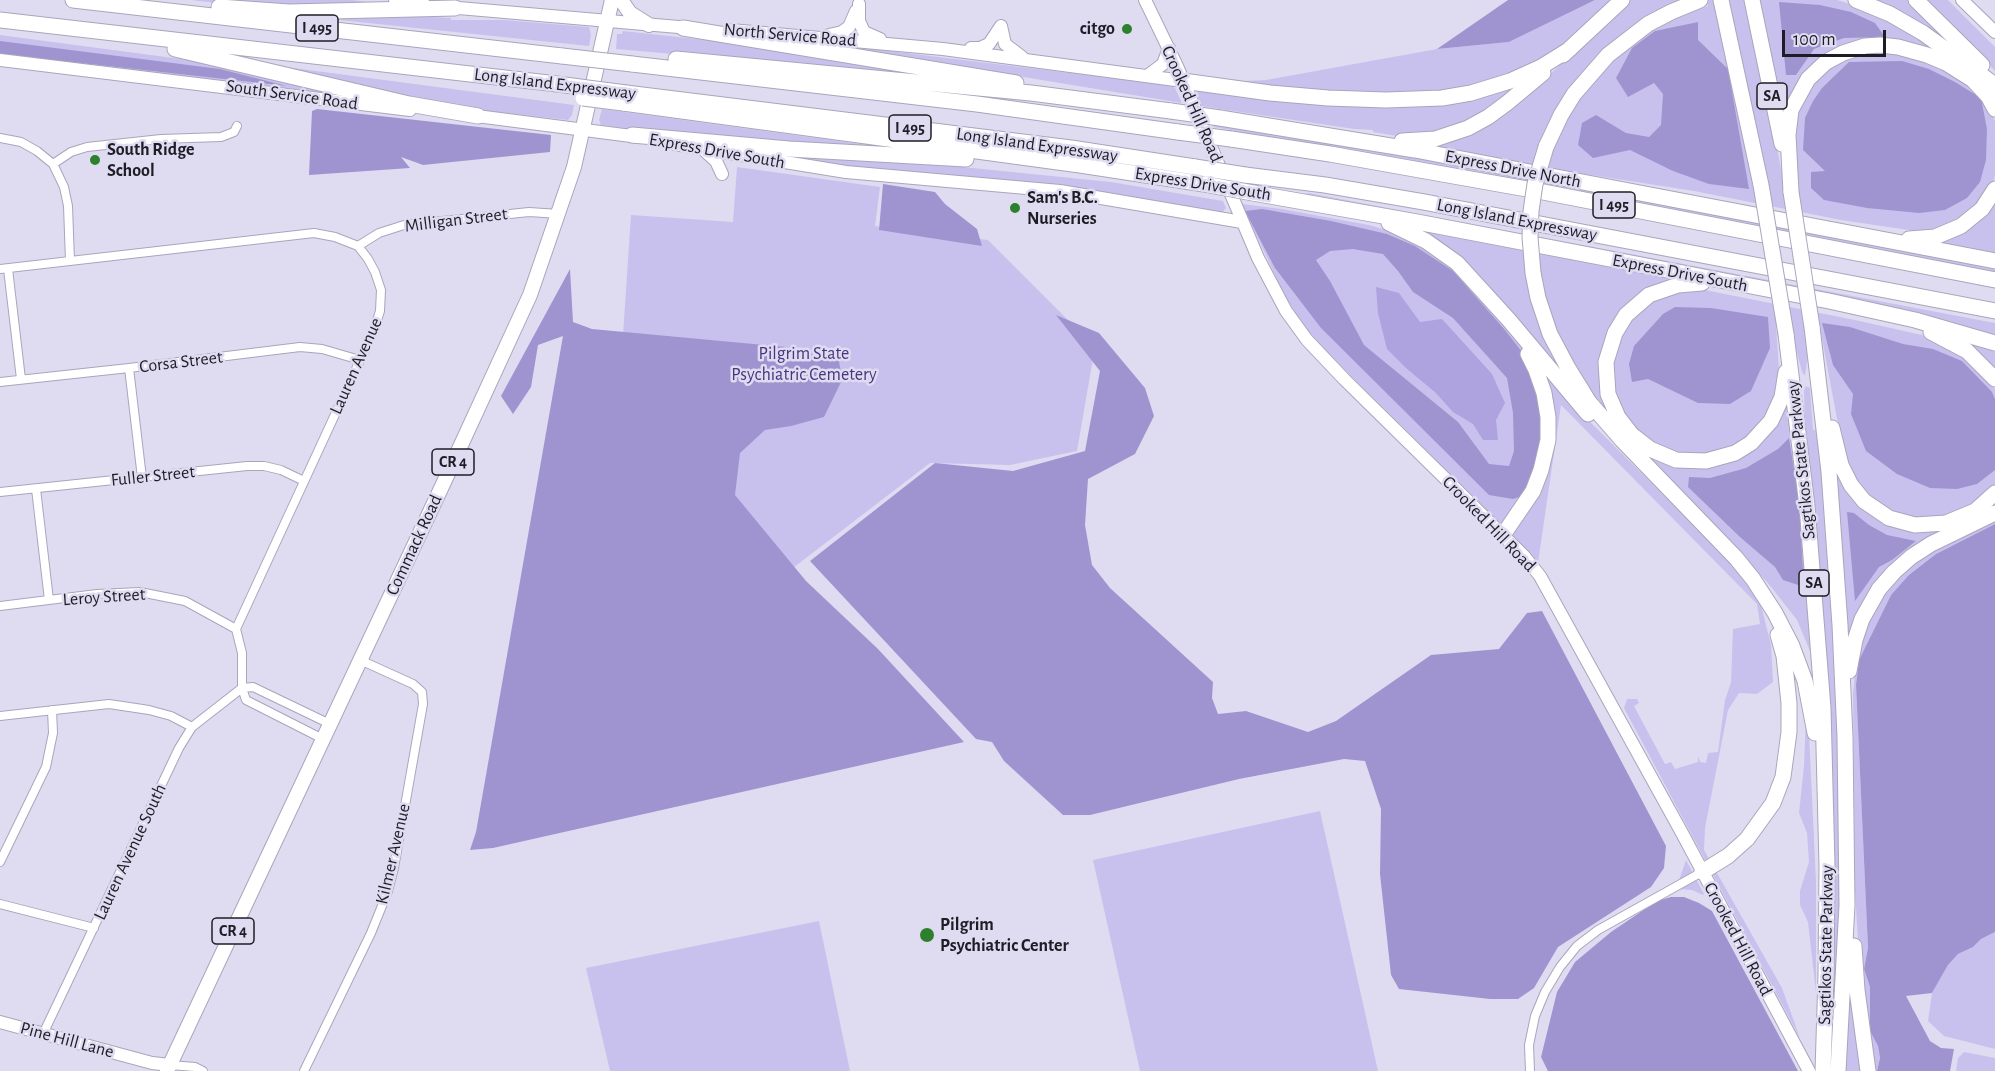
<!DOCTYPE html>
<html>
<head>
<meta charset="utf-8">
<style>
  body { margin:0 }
  #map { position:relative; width:1995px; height:1071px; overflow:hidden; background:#dfdcf2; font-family:"Alegreya Sans",sans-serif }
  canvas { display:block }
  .scale { position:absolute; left:1782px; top:30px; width:104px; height:27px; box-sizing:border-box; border:3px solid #1e1d25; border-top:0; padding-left:8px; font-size:18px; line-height:21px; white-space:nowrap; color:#1e1d25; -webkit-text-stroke:4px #dfdcf2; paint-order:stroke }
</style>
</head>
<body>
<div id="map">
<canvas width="1995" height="1071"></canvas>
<div class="scale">100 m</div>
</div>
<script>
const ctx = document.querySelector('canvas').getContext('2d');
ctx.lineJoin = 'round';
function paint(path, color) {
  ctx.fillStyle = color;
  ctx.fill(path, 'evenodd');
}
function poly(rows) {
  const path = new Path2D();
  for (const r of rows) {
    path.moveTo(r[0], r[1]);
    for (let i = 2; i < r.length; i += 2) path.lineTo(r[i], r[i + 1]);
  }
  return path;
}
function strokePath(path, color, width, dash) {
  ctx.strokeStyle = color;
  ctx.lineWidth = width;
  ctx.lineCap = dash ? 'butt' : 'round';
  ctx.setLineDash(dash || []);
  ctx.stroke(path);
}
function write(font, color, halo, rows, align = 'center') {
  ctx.font = font + ' "Alegreya Sans",sans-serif';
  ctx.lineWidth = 5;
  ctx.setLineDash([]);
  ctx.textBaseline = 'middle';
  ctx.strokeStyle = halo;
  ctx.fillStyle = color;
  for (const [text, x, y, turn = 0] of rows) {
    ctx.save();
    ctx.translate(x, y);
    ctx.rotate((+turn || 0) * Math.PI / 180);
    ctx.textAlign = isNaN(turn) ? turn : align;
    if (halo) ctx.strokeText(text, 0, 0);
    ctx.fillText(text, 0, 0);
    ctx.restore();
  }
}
paint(poly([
  [191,0,353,0,375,3,373,5,234,5],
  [1595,0,1619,0,1562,50,1520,74,1463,91,1387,97,1220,82,1266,80,1437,49,1509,42],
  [1630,0,1687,0,1608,46,1535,166,1429,147,1507,110,1557,68],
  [1706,0,1717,0,1728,45,1753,187,1765,185,1727,0,1749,0,1786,195,1799,193,1792,139,1796,108,1811,83,1837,61,1875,51,1910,54,1960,79,1983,98,1995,121,1995,175,1991,190,1971,212,1941,228,1915,231,1841,220,1694,191,1546,168,1554,146,1576,103,1596,75,1645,33,1675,17,1708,6],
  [1758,0,1837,0,1867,9,1932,45,1995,92,1995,102,1916,48,1834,52,1786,122],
  [1871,0,1911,0,1950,43],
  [1923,0,1948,0,1995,47,1995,71],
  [416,16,451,18,451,20,504,20,589,27,591,35,589,46,320,18],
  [623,31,752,45,925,75,915,75,616,49,617,34,622,34],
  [0,35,196,61,335,94,0,54],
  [840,45,1169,85,1175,88,1182,103,840,47],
  [278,66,574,105,572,115,568,120,451,107],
  [1520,82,1506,99,1453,130,1403,137,1373,132,1373,130,1354,129,1200,106,1196,90,1197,89,1338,104],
  [602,109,897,149,697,138,601,125,599,120],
  [1213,124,1398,154,1868,243,1995,269,1995,273,1262,136,1214,127],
  [784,155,923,163,1111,182,1223,201,1226,208,1222,213,801,163],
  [737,167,880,187,875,226,988,240,1095,347,1077,451,1010,465,930,463,789,571,619,395,631,215,733,222],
  [1309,193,1995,323,1995,338,1304,194],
  [1995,198,1995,255,1934,244],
  [1242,204,1282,209,1369,225,1405,236,1439,256,1478,289,1563,395,1764,595,1790,631,1801,658,1807,691,1816,882,1816,993,1808,922,1800,905,1800,891,1809,862,1807,833,1799,813,1804,766,1807,691,1783,632,1760,601,1771,645,1773,682,1757,694,1739,693,1728,710,1705,828,1704,850,1782,988,1800,1038,1624,708,1627,699,1637,699,1639,703,1634,706,1665,764,1671,762,1675,769,1698,762,1698,756,1700,762,1706,763,1708,753,1718,752,1725,700,1731,682,1733,629,1760,624,1757,604,1561,405,1538,563,1495,518,1329,354,1301,323,1281,288],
  [1429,232,1678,280,1645,291,1603,370,1636,445,1724,462,1784,401,1791,402,1816,650,1810,651,1797,620,1768,583,1639,451,1573,391,1422,233],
  [1682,290,1705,290,1855,320,1922,335,1963,356,1995,389,1995,484,1987,496,1964,513,1940,520,1909,519,1878,506,1854,478,1844,456,1820,328,1808,355,1805,376,1802,372,1789,322,1776,324,1780,387,1771,413,1749,441,1715,457,1677,456,1645,441,1624,417,1611,380,1615,348,1632,317,1650,302],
  [1968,344,1995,352,1995,373],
  [1806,386,1810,388,1813,430,1819,429,1826,482,1843,836,1833,1071,1829,1071,1805,431,1804,390],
  [1831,461,1872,512,1926,529,1995,500,1995,510,1928,542,1919,543,1894,568,1847,644],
  [1995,517,1995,524,1936,554,1891,595,1859,660,1856,685,1868,948,1864,969,1870,987,1870,1031,1878,1046,1880,1058,1877,1071,1873,1071,1860,975,1855,890,1853,694,1858,642,1880,595,1916,557],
  [1320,811,1378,1071,1140,1071,1093,860],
  [1686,860,1704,894,1703,895,1692,890,1676,889],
  [819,921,850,1071,610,1071,586,968],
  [1995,932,1995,1049,1944,1036,1928,1021,1932,993,1948,965,1958,954,1973,947,1981,939],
  [1849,976,1865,1071,1842,1071],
  [1964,1052,1995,1058,1995,1071,1956,1071,1958,1058]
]), '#c9c1ed');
paint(poly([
  [1508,0,1595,0,1509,42,1437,49],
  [1779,2,1820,5,1851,12,1875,23,1885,37,1844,38,1814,49,1796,75,1786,75],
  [1698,22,1698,40,1728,69,1749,189,1709,184,1673,171,1630,150,1593,158,1578,145,1582,123,1596,115,1626,133,1649,137,1661,125,1663,94,1654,83,1628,97,1616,78,1632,48,1655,31],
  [0,41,220,69,287,86,0,54],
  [1902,61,1929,69,1955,82,1981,98,1987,129,1986,160,1980,182,1967,198,1945,210,1919,213,1867,208,1824,200,1811,188,1811,172,1825,171,1803,150,1805,118,1813,101,1822,88,1849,62],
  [317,109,551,135,550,152,423,165,401,157,410,168,309,175,312,111],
  [883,184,935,192,945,204,977,229,982,246,879,230],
  [1262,209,1331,221,1387,234,1415,246,1453,271,1505,330,1536,370,1553,398,1543,481,1533,493,1513,499,1489,495,1321,328,1275,268,1245,211],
  [1353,249,1383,254,1398,271,1413,292,1453,318,1507,378,1513,413,1514,451,1509,466,1489,464,1458,422,1364,345,1330,281,1316,260,1330,251],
  [570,269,573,322,592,329,786,347,839,361,842,380,824,417,791,426,765,430,740,453,735,495,806,581,878,649,964,742,493,848,470,850,476,832,563,336,538,345,531,387,513,414,501,396],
  [1675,307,1711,308,1768,317,1770,348,1751,391,1730,404,1698,403,1648,379,1632,382,1629,364,1634,346,1663,314],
  [1056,315,1099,333,1145,388,1154,416,1135,454,1088,479,1085,525,1092,565,1110,588,1213,682,1212,698,1218,714,1246,711,1308,732,1336,721,1431,655,1499,649,1527,613,1542,611,1666,846,1664,868,1651,887,1558,947,1534,988,1518,999,1490,999,1399,989,1391,975,1380,874,1381,809,1365,761,1344,759,1239,779,1090,815,1063,815,1004,761,992,742,976,739,810,561,935,463,1013,471,1085,451,1100,371],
  [1822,323,1850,327,1903,344,1933,349,1962,361,1992,392,1995,399,1995,470,1977,484,1957,489,1930,488,1897,474,1866,451,1851,414,1853,394,1833,365],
  [1789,438,1799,501,1804,587,1783,580,1775,567,1740,537,1688,487,1689,477,1710,478,1746,468,1778,449],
  [1847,512,1854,513,1869,525,1887,535,1916,541,1892,560,1879,567,1855,601],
  [1995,524,1995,932,1981,939,1973,947,1958,954,1948,965,1932,993,1906,996,1930,1041,1941,1048,1954,1049,1950,1071,1877,1071,1880,1058,1878,1046,1870,1031,1870,987,1864,969,1868,948,1856,685,1859,660,1891,595,1909,575,1936,554],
  [1671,897,1684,897,1699,903,1712,911,1798,1071,1548,1071,1541,1057,1557,992,1575,962,1611,932,1657,901]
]), '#a094d0');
paint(poly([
  [1376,287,1399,293,1420,322,1442,319,1492,374,1505,403,1496,420,1498,440,1483,440,1473,424,1453,412,1436,393,1406,368,1387,349,1378,313]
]), '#aea2df');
const street = poly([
  [0,138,21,142,37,151,53,164,64,187,68,206,70,261],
  [53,164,71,152,87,147,161,139,221,137,234,132,237,126],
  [358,246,379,233,404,225,529,212,559,214],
  [0,269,314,233,335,237,358,246,368,259,375,272,381,290,380,311,374,330,236,629,242,653,242,688,246,700,323,739],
  [8,269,21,379],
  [129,368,142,478],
  [0,382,129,368,300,347,322,349,360,360],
  [36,489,49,600],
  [0,492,247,466,264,466,281,470,304,481],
  [0,606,97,594,140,592,185,601,236,629],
  [242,688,253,687,330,724],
  [0,716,109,704,149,710,171,716,192,727],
  [0,862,46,767,53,733,52,710],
  [0,904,94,928],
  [43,1034,179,748,192,727,242,688],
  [170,1065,195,1067,203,1071],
  [304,1071,371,933,388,891,394,868,423,704,422,692,413,684,360,660],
  [1530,1071,1529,1045,1535,1016,1545,992,1560,967,1577,946,1598,930,1702,872]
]);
const secondary = poly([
  [395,0,424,4],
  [1145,0,1177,66,1258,258,1286,311,1307,340,1344,379,1524,556,1540,576,1682,833,1809,1071],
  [1962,0,1995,32],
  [859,4,859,21,864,32,880,39],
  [447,7,690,28],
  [1001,26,1005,44,1022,57],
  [731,30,943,49,1183,81],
  [829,35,842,32,849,27,856,11],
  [971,48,980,48,989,44,1001,26],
  [0,60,410,110],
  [1147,76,1163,64,1169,48],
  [469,115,639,137],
  [674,144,846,172,1060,191,1242,222],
  [705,151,716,161,722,174],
  [0,1022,152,1063,170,1065]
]);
const primary = poly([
  [621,0,630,13,649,25],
  [167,1071,444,482,530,295,574,167,612,0]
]);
const highway = poly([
  [73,0,562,56],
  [1721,0,1761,185],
  [1752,0,1782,144],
  [1856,0,1890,14,1923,33,1995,85],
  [1916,0,1982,65],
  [219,7,289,12,455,8],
  [0,20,557,84],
  [683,28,1016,83],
  [175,49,409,104,478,116],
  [1563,55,1622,0],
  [676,59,1031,93,1171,111],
  [632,64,977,104,1178,132],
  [1183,81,1270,93,1328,98,1386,100,1442,98,1471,93,1510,81,1541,67,1570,49],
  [626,93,1071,148,1195,167],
  [623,103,1080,165,1204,184],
  [1220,118,1415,150,1995,261],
  [632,135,789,149,966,159],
  [1231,139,1330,154,1538,191,1995,280],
  [1402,141,1435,139,1468,128,1488,117,1507,103,1543,73],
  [1546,147,1561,115,1574,94,1608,55,1648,24,1671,12,1700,0],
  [1245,175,1325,185,1424,202,1995,311],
  [1791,192,1788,135,1791,110,1808,79,1826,62,1843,53,1865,46,1880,45,1898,47,1927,55,1946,63,1973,80,1988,96,1995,109],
  [1253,193,1417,222,1829,301,1915,320,1995,343],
  [1389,223,1426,241,1457,263,1509,320,1588,414],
  [1909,239,1935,237,1961,226,1982,209,1995,189],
  [1533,273,1538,298,1550,334,1568,368,1589,402,1622,440,1736,558,1753,579,1775,613,1792,646,1805,681,1815,733],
  [1702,283,1678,285,1649,295,1626,315,1615,333,1606,362,1608,394,1618,417,1632,435,1650,449,1676,460,1706,461,1735,453,1751,443,1771,421,1782,397,1786,372],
  [1812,327,1829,472,1840,625,1845,737,1847,905,1838,1071],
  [1931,332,1967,351,1995,379],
  [1786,334,1807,506,1823,708,1827,866,1826,975,1823,1071],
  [1832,428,1841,465,1851,485,1864,501,1889,518,1915,525,1946,523,1975,511,1995,493],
  [1503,535,1533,491,1541,470,1548,440,1548,417,1544,393,1536,370,1528,354],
  [1849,671,1855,640,1862,619,1879,589,1894,572,1911,557,1931,544,1995,513],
  [1702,872,1728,856,1747,839,1773,803,1783,777,1789,732,1789,703,1784,656,1778,635],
  [1854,946,1857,990,1868,1071]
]);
strokePath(street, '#a9a5bb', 10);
strokePath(secondary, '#a9a5bb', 14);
strokePath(primary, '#a9a5bb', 16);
strokePath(highway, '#a9a5bb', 17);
strokePath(street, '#fff', 8);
strokePath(secondary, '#fff', 12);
strokePath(primary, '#fff', 14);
strokePath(highway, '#fff', 15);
const highwayBridge = poly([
  [562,56,632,64],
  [557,84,626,93],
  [583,98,623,103],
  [1171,111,1220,118],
  [1178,132,1231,139],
  [1195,167,1245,175],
  [1204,184,1253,193],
  [1761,185,1786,334],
  [1791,192,1812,327],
  [1533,273,1530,237,1531,211,1535,184,1546,147]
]);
strokePath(highwayBridge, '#a9a5bb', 17, []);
strokePath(highwayBridge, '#fff', 15);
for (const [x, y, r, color] of [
  [1127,29,6,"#2d802d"],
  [95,160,6,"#2d802d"],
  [1015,208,6,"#2d802d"],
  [927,935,8,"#2d802d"]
]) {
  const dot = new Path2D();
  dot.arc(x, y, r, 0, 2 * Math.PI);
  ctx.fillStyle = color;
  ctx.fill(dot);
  strokePath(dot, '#dfdcf2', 2);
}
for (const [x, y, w] of [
  [317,28,42],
  [1772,96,30],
  [910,128,42],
  [1614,205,42],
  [453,462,42],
  [1814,583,30],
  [233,931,42]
]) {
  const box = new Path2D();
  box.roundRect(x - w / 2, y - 13, w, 26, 4.5);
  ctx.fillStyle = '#dfdcf2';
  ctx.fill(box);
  strokePath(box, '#1e1d25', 1.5);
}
write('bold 16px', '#1e1d25', null, [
  ["I 495",317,28],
  ["SA",1772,96],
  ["I 495",910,128],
  ["I 495",1614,205],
  ["CR 4",453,462],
  ["SA",1814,583],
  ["CR 4",233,931]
]);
write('bold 18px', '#1e1d25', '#dfdcf2', [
  ["citgo",1115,29,"right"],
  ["South Ridge",107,150],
  ["School",107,171],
  ["Sam's B.C.",1027,198],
  ["Nurseries",1027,219],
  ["Pilgrim",940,925],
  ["Psychiatric Center",940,946]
], 'left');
write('18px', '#1e1d25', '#dfdcf2', [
  ["North Service Road",790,35,5],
  ["Long Island Expressway",555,84,7],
  ["South Service Road",292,95,8],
  ["Crooked Hill Road",1192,104,66],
  ["Long Island Expressway",1037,145,8],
  ["Express Drive South",717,151,10],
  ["Express Drive North",1513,169,11],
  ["Express Drive South",1203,184,9],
  ["Milligan Street",456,220,-7],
  ["Long Island Expressway",1517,220,11],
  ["Express Drive South",1680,273,11],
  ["Corsa Street",181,362,-7],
  ["Lauren Avenue",356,366,-66],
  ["Sagtikos State Parkway",1801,460,-96],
  ["Fuller Street",153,476,-6],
  ["Crooked Hill Road",1489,524,46],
  ["Commack Road",414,545,-65],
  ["Leroy Street",104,597,-4],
  ["Lauren Avenue South",130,852,-65],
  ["Kilmer Avenue",393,854,-77],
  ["Crooked Hill Road",1738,939,62],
  ["Sagtikos State Parkway",1826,945,-89],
  ["Pine Hill Lane",67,1040,15]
]);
write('18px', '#49347d', '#dfdcf2', [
  ["Pilgrim State",804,354],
  ["Psychiatric Cemetery",804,375]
]);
</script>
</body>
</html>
